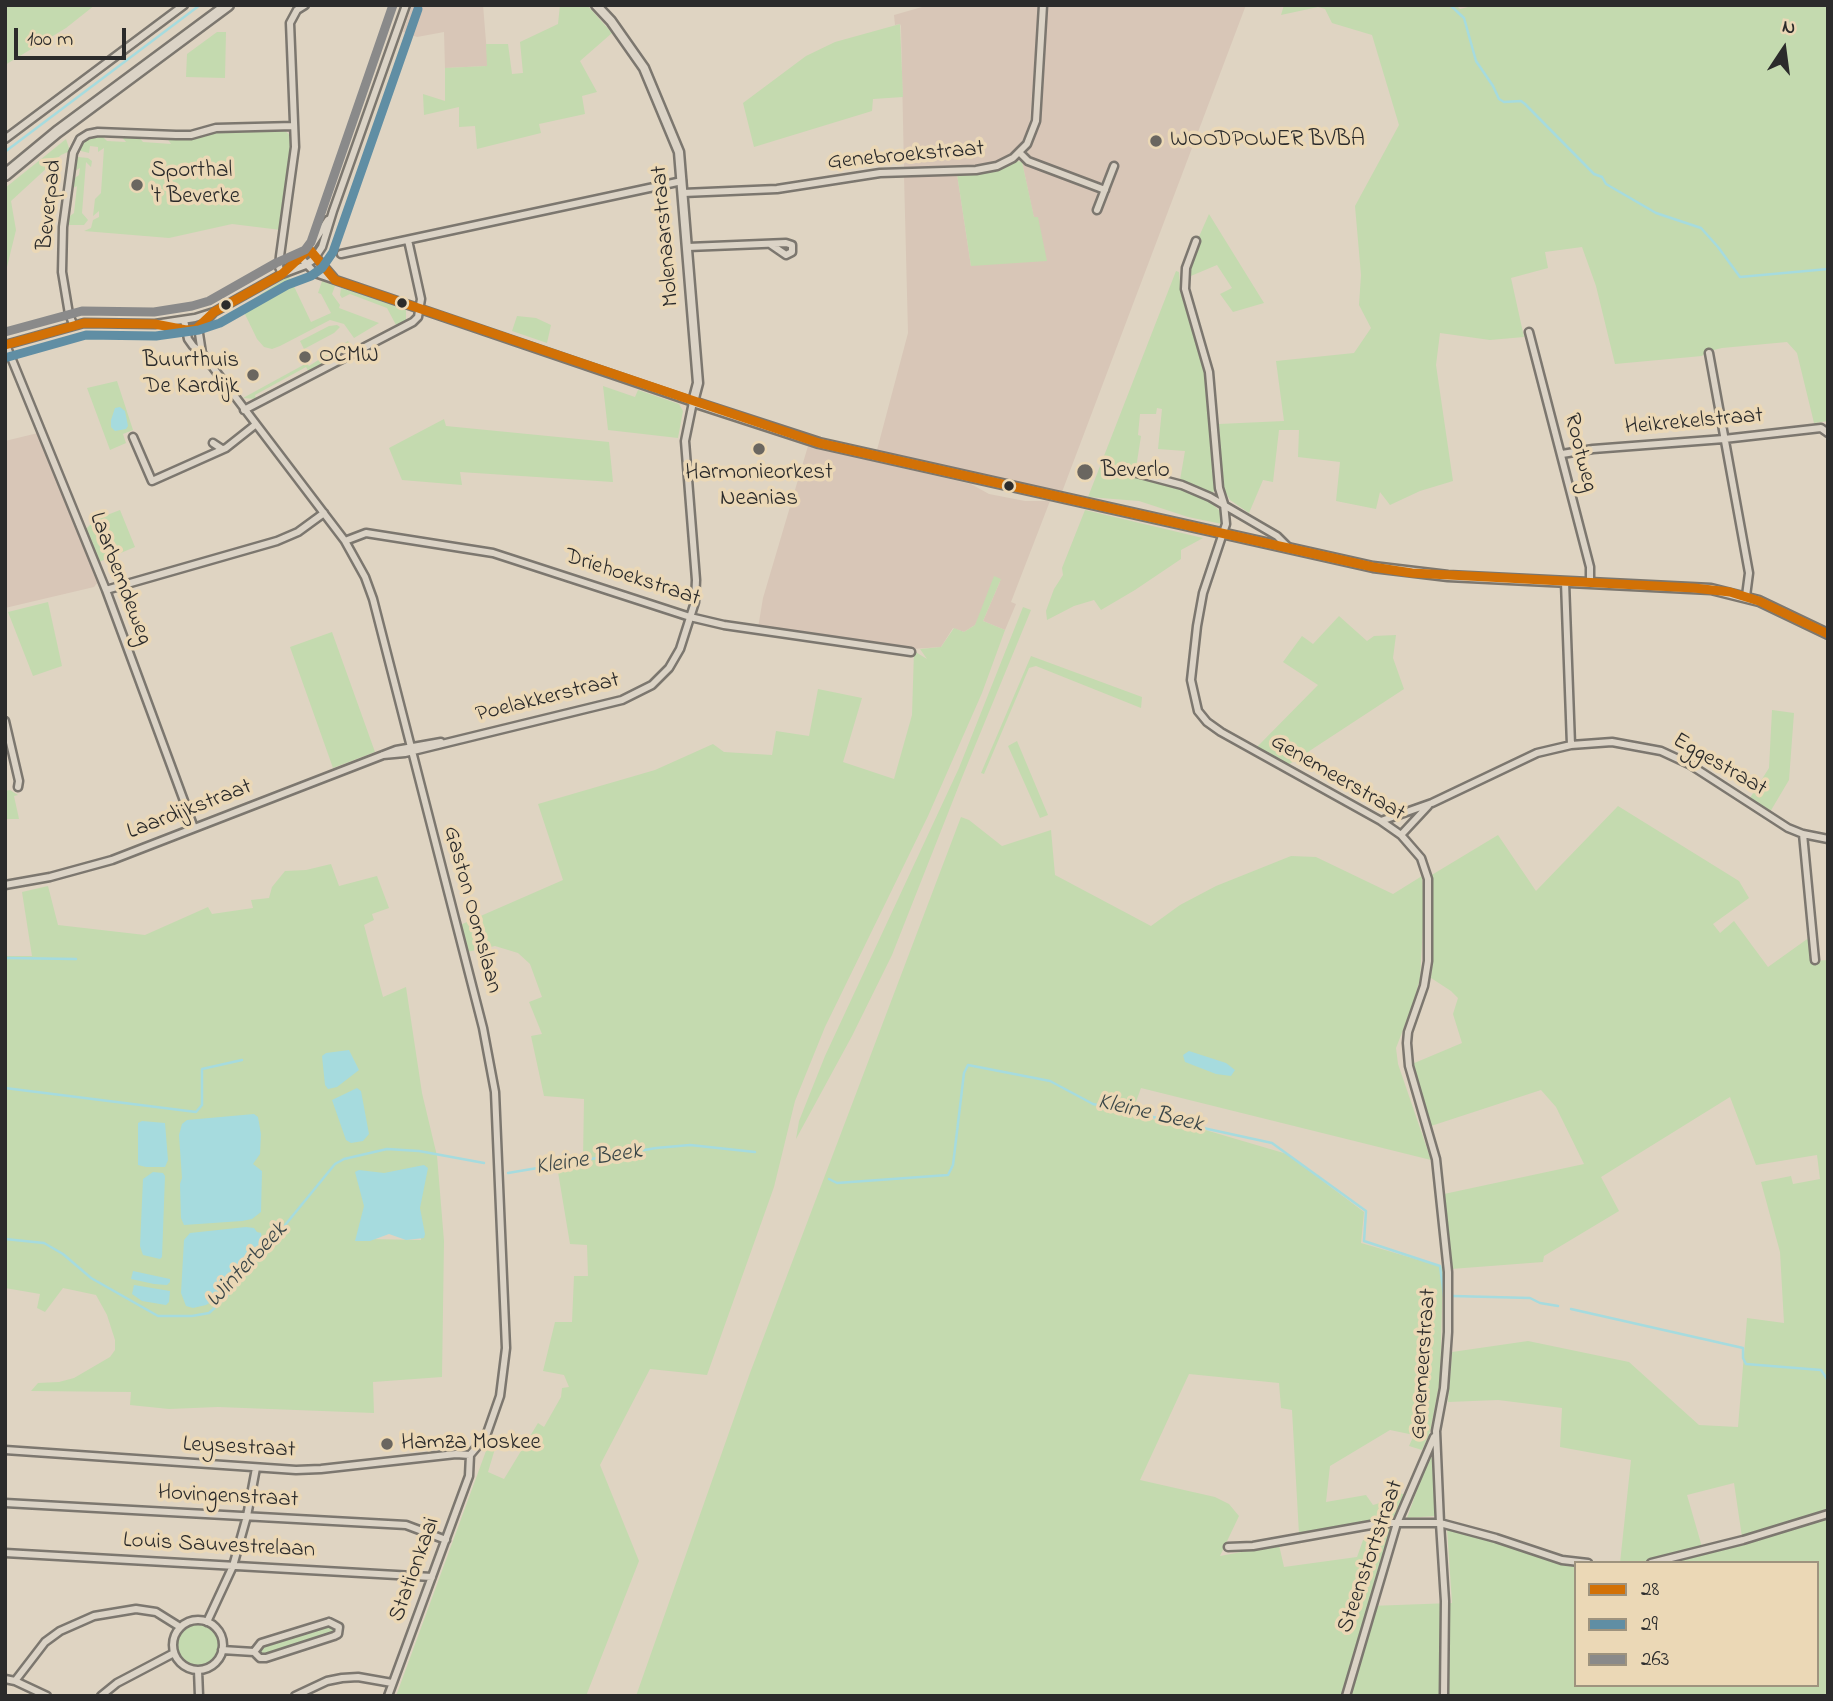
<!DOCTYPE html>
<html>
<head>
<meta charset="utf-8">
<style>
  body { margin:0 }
  #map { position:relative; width:1833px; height:1701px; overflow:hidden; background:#dfd4c2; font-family:"Indie Flower",sans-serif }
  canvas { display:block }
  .frame { position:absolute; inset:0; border:7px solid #2b2b2b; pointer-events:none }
  .legend { position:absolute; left:1574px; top:1561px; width:245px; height:126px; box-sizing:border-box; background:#ebd8b6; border:2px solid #9e937e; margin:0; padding:9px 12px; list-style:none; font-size:21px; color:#2b2b2b }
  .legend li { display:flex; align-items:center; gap:14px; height:35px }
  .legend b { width:35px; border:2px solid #9e937e }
  .north { position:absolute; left:1749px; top:14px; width:70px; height:70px; -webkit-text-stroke:5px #ebd8b6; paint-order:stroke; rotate:13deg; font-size:19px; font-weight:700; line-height:28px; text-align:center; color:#2b2b2b }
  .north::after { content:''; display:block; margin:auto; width:24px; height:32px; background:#2b2b2b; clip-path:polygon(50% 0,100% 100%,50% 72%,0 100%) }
  .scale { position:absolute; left:14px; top:28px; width:112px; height:32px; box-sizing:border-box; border:4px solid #2b2b2b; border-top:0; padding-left:9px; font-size:21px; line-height:24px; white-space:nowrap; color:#2b2b2b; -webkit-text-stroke:5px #ebd8b6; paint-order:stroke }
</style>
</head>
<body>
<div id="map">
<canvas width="1833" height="1701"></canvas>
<div class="frame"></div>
<ul class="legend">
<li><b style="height:9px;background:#d27106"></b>28</li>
<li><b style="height:9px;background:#608ea4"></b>29</li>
<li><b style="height:9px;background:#8a8a8a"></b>263</li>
</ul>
<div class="north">N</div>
<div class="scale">100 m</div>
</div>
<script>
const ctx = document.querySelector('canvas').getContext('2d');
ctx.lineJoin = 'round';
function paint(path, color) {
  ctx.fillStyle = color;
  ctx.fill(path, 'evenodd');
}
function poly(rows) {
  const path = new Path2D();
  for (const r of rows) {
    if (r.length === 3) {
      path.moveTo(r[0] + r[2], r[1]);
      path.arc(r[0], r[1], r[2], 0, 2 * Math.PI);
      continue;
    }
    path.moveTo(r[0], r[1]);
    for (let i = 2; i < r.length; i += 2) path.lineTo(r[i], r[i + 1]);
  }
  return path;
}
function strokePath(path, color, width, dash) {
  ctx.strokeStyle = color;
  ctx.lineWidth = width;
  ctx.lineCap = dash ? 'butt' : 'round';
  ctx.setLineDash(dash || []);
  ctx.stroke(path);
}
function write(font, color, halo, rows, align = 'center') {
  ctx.font = font + ' "Indie Flower",sans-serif';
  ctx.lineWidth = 7;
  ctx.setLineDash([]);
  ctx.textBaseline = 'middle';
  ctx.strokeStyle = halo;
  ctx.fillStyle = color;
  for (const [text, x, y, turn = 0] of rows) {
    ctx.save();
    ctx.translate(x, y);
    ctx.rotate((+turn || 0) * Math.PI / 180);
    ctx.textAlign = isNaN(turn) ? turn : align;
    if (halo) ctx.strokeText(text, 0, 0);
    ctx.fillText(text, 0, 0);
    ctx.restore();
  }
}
paint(poly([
  [412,5,483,5,488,66,445,68,444,32,417,37,403,32],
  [929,5,1039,5,1029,130,1015,152,1001,161,981,166,904,169,901,26,900,24,895,25,894,15],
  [1046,5,1246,5,1062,492,877,450,908,333,904,175,957,174,971,266,1037,217,1034,218,1022,162,1096,190,1098,196,1094,209,1100,211,1117,166,1111,164,1104,181,1099,183,1031,158,1027,154,1038,123],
  [38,433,98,582,94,587,5,608,5,441],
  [808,446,971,484,989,494,1025,501,1050,501,1011,602,1016,604,1005,630,983,621,1001,579,975,625,964,632,953,628,941,647,912,649,758,628,763,598]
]), '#d8c6b7');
paint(poly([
  [5,5,95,5,66,28,5,65],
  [560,5,587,5,612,33,580,61,597,92,582,96,585,114,539,124,541,133,477,149,475,126,459,127,459,107,424,115,423,94,445,101,445,68,487,66,486,44,508,44,512,74,523,73,520,42,558,24],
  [1284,5,1456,5,1460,9,1476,5,1828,5,1828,421,1814,423,1797,353,1787,342,1722,348,1706,352,1702,356,1615,364,1596,286,1582,247,1545,252,1548,268,1511,278,1524,337,1490,340,1440,333,1436,365,1453,481,1420,491,1390,505,1380,492,1376,509,1336,501,1340,462,1298,457,1299,430,1279,430,1273,482,1263,480,1249,513,1230,500,1224,490,1222,480,1219,424,1284,421,1276,361,1354,353,1371,328,1359,305,1361,275,1355,206,1399,125,1372,35,1332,23,1325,9,1318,7,1281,15],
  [900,24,903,97,873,99,872,111,754,147,743,103,806,56,835,42],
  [217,32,226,32,225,78,186,77,187,54],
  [284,130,291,136,292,147,281,230,232,224,169,238,84,231,91,228,93,220,99,217,99,211,93,216,95,199,101,193,104,148,98,152,98,147,90,146,89,153,81,151,78,147,83,140,90,136,101,135,107,141,126,142,121,136,138,136,143,142,171,144,167,138,187,138,217,131],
  [66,139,70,151,61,155,11,201,16,230,7,267,5,267,5,188],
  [78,157,88,158,92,161,91,167,86,162,82,213,88,220,84,225,69,225,66,222,66,219,74,213,77,186,71,189,72,180,79,175,80,168,73,172,75,159],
  [1018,161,1022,162,1034,217,1038,217,1047,261,971,266,957,174,989,172],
  [1209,214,1264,303,1233,312,1220,294,1232,288,1217,265,1186,278,1194,248],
  [1176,271,1179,272,1181,294,1207,381,1215,488,1213,493,1209,492,1180,480,1185,451,1158,449,1162,409,1157,408,1156,414,1140,414,1138,435,1141,436,1136,468,1126,466,1124,474,1181,489,1206,498,1220,511,1222,524,1188,517,1139,501,1088,497],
  [289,276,311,322,331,313,321,294,318,293,322,281,335,286,332,294,340,305,339,308,379,323,354,338,344,324,330,320,280,346,272,349,264,347,257,339,242,308,255,303,261,294],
  [341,288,406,310,406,321,396,325,387,308,350,294,342,298,340,295],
  [517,316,536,318,551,325,547,343,512,331],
  [337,325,340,327,334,333,304,349,300,341,329,326],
  [348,341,352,349,343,351,309,372,306,367,255,395,256,399,243,398,307,363,309,366],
  [117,381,133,430,123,434,126,443,110,450,87,388],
  [603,386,635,397,638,390,679,404,683,411,678,438,608,430],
  [444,419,446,426,609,442,613,482,460,472,462,485,402,480,389,448],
  [105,510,107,515,120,510,135,547,99,562,85,530],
  [1085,510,1203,538,1181,550,1181,559,1135,590,1101,610,1094,600,1074,606,1047,620,1046,611,1054,589,1063,575,1062,568],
  [994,576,1001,579,983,621,1005,630,982,693,928,816,825,1027,795,1101,774,1187,707,1375,650,1369,600,1465,639,1561,586,1696,396,1696,490,1440,497,1442,488,1472,504,1479,538,1423,544,1427,561,1397,562,1388,569,1387,564,1375,543,1371,555,1322,572,1322,574,1276,588,1276,587,1245,570,1244,557,1166,583,1159,584,1099,544,1096,531,1036,542,1034,529,1002,542,997,530,964,518,953,495,946,467,952,460,925,563,880,538,804,655,770,713,744,724,752,772,755,776,731,809,736,818,689,862,698,843,762,894,779,912,715,914,651,927,659,920,649,941,647,954,628,964,632,975,625],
  [48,602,62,666,33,676,8,612],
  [1023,607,1031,610,963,775,892,955,852,1036,796,1139,799,1121,825,1056,959,768],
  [1339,616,1367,641,1374,636,1396,635,1393,658,1404,689,1288,765,1256,748,1318,685,1283,662,1302,636,1313,644],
  [332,632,375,752,333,768,290,647],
  [1031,656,1142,697,1141,708,1036,666,1029,668,984,774,981,773],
  [1772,710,1794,713,1789,780,1770,812,1750,798,1769,768],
  [1017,741,1048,815,1040,818,1008,746],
  [10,790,18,795,14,796,19,819,5,819,5,791],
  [1618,806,1739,881,1749,898,1713,924,1720,933,1734,921,1768,967,1810,937,1812,961,1828,960,1828,1026,1826,1027,1828,1046,1828,1696,636,1696,750,1373,961,817,969,820,1002,846,1051,830,1055,875,1151,926,1180,905,1216,886,1291,856,1316,857,1393,894,1422,876,1424,909,1420,979,1413,1004,1396,1048,1398,1064,1431,1160,1141,1088,1131,1115,1202,1129,1287,1154,1364,1212,1361,1243,1443,1267,1440,1380,1430,1432,1422,1450,1409,1446,1414,1435,1390,1430,1330,1466,1326,1502,1366,1495,1373,1505,1390,1500,1394,1491,1408,1496,1397,1517,1388,1521,1299,1534,1292,1410,1281,1408,1279,1383,1189,1374,1140,1480,1215,1497,1229,1504,1239,1516,1220,1556,1279,1545,1284,1567,1357,1557,1363,1540,1370,1541,1375,1529,1392,1526,1370,1606,1452,1603,1447,1528,1494,1540,1561,1564,1576,1564,1576,1685,1817,1685,1817,1563,1620,1563,1631,1460,1560,1447,1562,1408,1498,1400,1448,1402,1452,1352,1528,1341,1629,1362,1699,1425,1738,1427,1747,1318,1784,1323,1780,1252,1761,1182,1791,1176,1793,1184,1820,1179,1817,1155,1756,1165,1730,1097,1601,1177,1619,1211,1544,1256,1543,1262,1451,1269,1444,1194,1584,1164,1556,1107,1541,1090,1431,1126,1412,1064,1462,1043,1453,1014,1458,998,1451,991,1431,978,1433,958,1430,876,1498,835,1536,891],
  [1734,1483,1742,1537,1702,1547,1687,1495],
  [331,864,339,886,377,876,389,908,372,914,374,920,364,925,383,997,406,987,422,1093,437,1156,444,1241,442,1377,373,1382,374,1413,218,1407,169,1409,130,1405,131,1392,31,1391,38,1383,59,1382,74,1378,110,1357,115,1350,115,1340,107,1315,96,1295,63,1288,45,1312,37,1308,40,1294,5,1288,5,956,32,956,22,892,48,886,58,925,145,935,208,907,212,914,253,908,251,900,269,898,272,887,285,871,306,870],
  [368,1204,422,1223,421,1240,367,1239],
  [1429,1457,1433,1458,1436,1516,1407,1518],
  [198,1645,22],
  [328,1624,336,1626,336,1632,263,1656,259,1653,259,1647]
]), '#c4daaf');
paint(poly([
  [120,407,125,411,128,426,126,429,115,431,111,427,111,420,115,408],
  [349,1050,359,1070,337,1087,328,1089,325,1085,322,1056,326,1053],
  [1189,1051,1226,1063,1235,1070,1231,1076,1216,1074,1185,1062,1183,1055],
  [357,1088,361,1091,369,1134,363,1141,351,1143,346,1140,332,1100],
  [254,1114,258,1117,261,1134,260,1154,253,1164,262,1171,261,1212,252,1219,242,1221,184,1225,181,1218,180,1184,182,1178,179,1135,182,1124,187,1120],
  [142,1121,165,1123,168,1160,165,1167,146,1167,138,1165,138,1123],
  [424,1165,428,1168,420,1208,425,1234,424,1238,406,1240,389,1234,370,1241,355,1241,364,1206,355,1172,359,1170,384,1173],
  [153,1172,163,1173,165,1176,162,1257,160,1259,143,1255,140,1246,143,1179],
  [246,1227,254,1228,257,1232,261,1233,262,1241,213,1301,206,1305,193,1308,186,1306,181,1293,184,1240,190,1233],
  [133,1271,170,1279,170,1282,167,1285,154,1284,131,1279],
  [134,1285,170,1291,169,1302,166,1305,142,1301,132,1294]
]), '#a6dbde');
strokePath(poly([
  [1450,5,1464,18,1476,61,1493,86,1499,99,1504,102,1521,101,1525,104,1594,174,1602,177,1606,184,1656,213,1701,228,1718,247,1740,277,1828,269],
  [6,151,200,5],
  [5,958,76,959],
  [5,1088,196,1112,202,1105,202,1069,242,1060],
  [508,1173,656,1148,690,1145,755,1152],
  [829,1179,837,1183,948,1175,953,1165,964,1073,968,1065,1050,1081,1093,1104,1272,1143,1366,1211,1364,1241,1440,1266,1444,1296],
  [5,1239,44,1243,63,1254,91,1278,158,1316,192,1316,209,1313,227,1296,335,1164,344,1159,387,1149,419,1151,484,1163],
  [1453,1296,1530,1298,1540,1303,1558,1306],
  [1571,1309,1743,1348,1743,1358,1746,1364,1821,1370,1827,1379]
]), '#a6dbde', 2.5);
const minor = poly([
  [5,139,184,5],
  [1020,153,1028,161,1105,190],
  [683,193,777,189,880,173,976,170,997,166,1013,158,1027,144,1036,121,1043,5],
  [1097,210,1114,166],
  [1196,241,1186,268,1185,289,1209,372,1219,488,1224,504,1226,524,1203,593,1197,626,1191,680,1198,711,1207,722,1221,732,1381,821,1401,835,1421,858,1428,879,1428,961,1424,986,1408,1032,1407,1043,1409,1066,1436,1159,1448,1272,1448,1332,1444,1388,1436,1431,1440,1523,1445,1601,1444,1696],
  [688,247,786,243,792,245,792,252,786,255,770,244],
  [309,249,334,278],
  [341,254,682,181],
  [300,257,315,273,693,402,685,441,696,580,695,602,680,649,669,668,652,685,622,700,405,753,383,755],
  [283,273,309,249,328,220],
  [282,274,279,267,280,256,295,147,290,23,297,10,305,5],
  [184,320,188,339,193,346,202,353,345,541,365,577,373,599,483,1028,495,1092,506,1348,500,1396,486,1436,470,1455],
  [73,324,69,314,62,272,63,227,73,153,80,139,88,134,98,132,176,135,191,135,216,128,294,126],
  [167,326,186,330,196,329,202,325,214,312],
  [198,327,202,353],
  [1529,332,1590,567,1590,583],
  [5,345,84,323,155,324,195,318,214,312,282,274,306,265,314,259,322,247,333,211,406,5],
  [6,345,106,590,194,828],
  [1709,353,1749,573,1746,596],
  [244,410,413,322,418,317,421,299,408,240],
  [133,437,152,481,226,448,255,425],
  [213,443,222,449],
  [1562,454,1593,449,1724,439,1821,428,1828,433],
  [1129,471,1182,485,1210,497,1277,536,1289,548],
  [345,541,366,533,493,553,690,617,724,625,911,652],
  [1565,582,1571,745],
  [106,590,277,541,298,532,324,513],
  [5,721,19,781,18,787],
  [1381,821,1432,803,1537,753,1571,745,1612,742,1661,751,1689,764,1788,828,1803,834,1828,839],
  [1803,834,1815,960],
  [1401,835,1428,806],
  [5,885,50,877,112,860,396,750,441,742],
  [5,1450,296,1470,321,1469,456,1454,470,1455],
  [5,1503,406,1525,446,1540],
  [1228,1547,1253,1546,1382,1523,1440,1523,1496,1538,1562,1560,1588,1563],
  [5,1553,432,1577],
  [1651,1563,1743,1540,1828,1514],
  [198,1645,25],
  [207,1622,233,1566,247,1516,256,1468],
  [329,1622,339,1627,338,1634,334,1636,266,1658,260,1658,254,1652,261,1643,329,1622],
  [222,1650,254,1652],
  [198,1670,199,1696],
  [5,1679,15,1681,47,1696],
  [15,1681,45,1642,60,1631,94,1616,136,1609,156,1612,180,1627],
  [101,1696,117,1683,174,1653],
  [295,1696,327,1681,342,1678,358,1677,392,1683],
  [388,1696,469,1476,470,1455],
  [1346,1696,1397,1523,1434,1437]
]);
const tertiary = poly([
  [596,5,611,21,644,68,679,152,698,383,693,402,819,443,1373,567,1448,576,1711,589,1759,601,1828,634]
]);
const primary = poly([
  [5,175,57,132,228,5]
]);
strokePath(minor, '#7c776f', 11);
strokePath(tertiary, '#7c776f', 13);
strokePath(primary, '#7c776f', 15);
strokePath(minor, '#dbd3c6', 6);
strokePath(tertiary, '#dbd3c6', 8);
strokePath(primary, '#dbd3c6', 10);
strokePath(poly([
  [5,345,84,323,155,324,186,330,196,329,214,312,282,274,309,249,335,280,819,443,1373,567,1412,573,1694,588,1730,592,1759,601,1828,634]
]), '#d27106', 9);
strokePath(poly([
  [8,357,86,335,156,336,199,330,220,323,287,285,311,276,322,268,333,252,418,9]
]), '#608ea4', 9);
strokePath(poly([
  [5,332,82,311,154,312,192,306,209,301,276,263,305,250,311,242,393,5]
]), '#8a8a8a', 9);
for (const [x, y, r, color] of [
  [1156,141,7,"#6a6660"],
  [137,185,7,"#6a6660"],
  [402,303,6,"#2b2b2b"],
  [226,305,6,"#2b2b2b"],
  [305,357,7,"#6a6660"],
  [253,375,7,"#6a6660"],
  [759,449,7,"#6a6660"],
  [1085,472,9,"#6a6660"],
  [1009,486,6,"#2b2b2b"],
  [387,1444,7,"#6a6660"]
]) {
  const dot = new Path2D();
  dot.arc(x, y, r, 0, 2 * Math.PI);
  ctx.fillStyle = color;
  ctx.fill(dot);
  strokePath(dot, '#ebd8b6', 2.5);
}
write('23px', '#2b2b2b', '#ebd8b6', [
  ["WOODPOWER BVBA",1170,141],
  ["Sporthal",151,172],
  ["'t Beverke",151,198],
  ["OCMW",319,357],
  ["Buurthuis",239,362,"right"],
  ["De Kardijk",239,388,"right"],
  ["Beverlo",1101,472],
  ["Harmonieorkest",759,474,"center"],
  ["Neanias",759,500,"center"],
  ["Hamza Moskee",401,1444]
], 'left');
write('23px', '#2b2b2b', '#ebd8b6', [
  ["Genebroekstraat",906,157,-5],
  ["Beverpad",51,205,-84],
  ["Molenaarstraat",667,236,-95],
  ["Heikrekelstraat",1694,423,-5],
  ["Rootweg",1579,453,76],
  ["Laarbemdeweg",119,579,69],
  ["Driehoekstraat",632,579,18],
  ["Poelakkerstraat",548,699,-14],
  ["Eggestraat",1719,766,30],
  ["Genemeerstraat",1337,779,30],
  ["Laardijkstraat",190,811,-21],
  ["Gaston Oomslaan",471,910,75],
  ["Genemeerstraat",1425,1364,-86],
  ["Leysestraat",239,1449,3],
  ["Hovingenstraat",228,1498,3],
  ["Louis Sauvestrelaan",219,1547,3],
  ["Steenstortstraat",1372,1557,-71],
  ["Stationkaai",416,1570,-70]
]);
write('italic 24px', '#3a4648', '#ebd8b6', [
  ["Kleine Beek",1150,1115,13],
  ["Kleine Beek",589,1161,-9],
  ["Winterbeek",248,1266,-47]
]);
</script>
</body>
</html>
